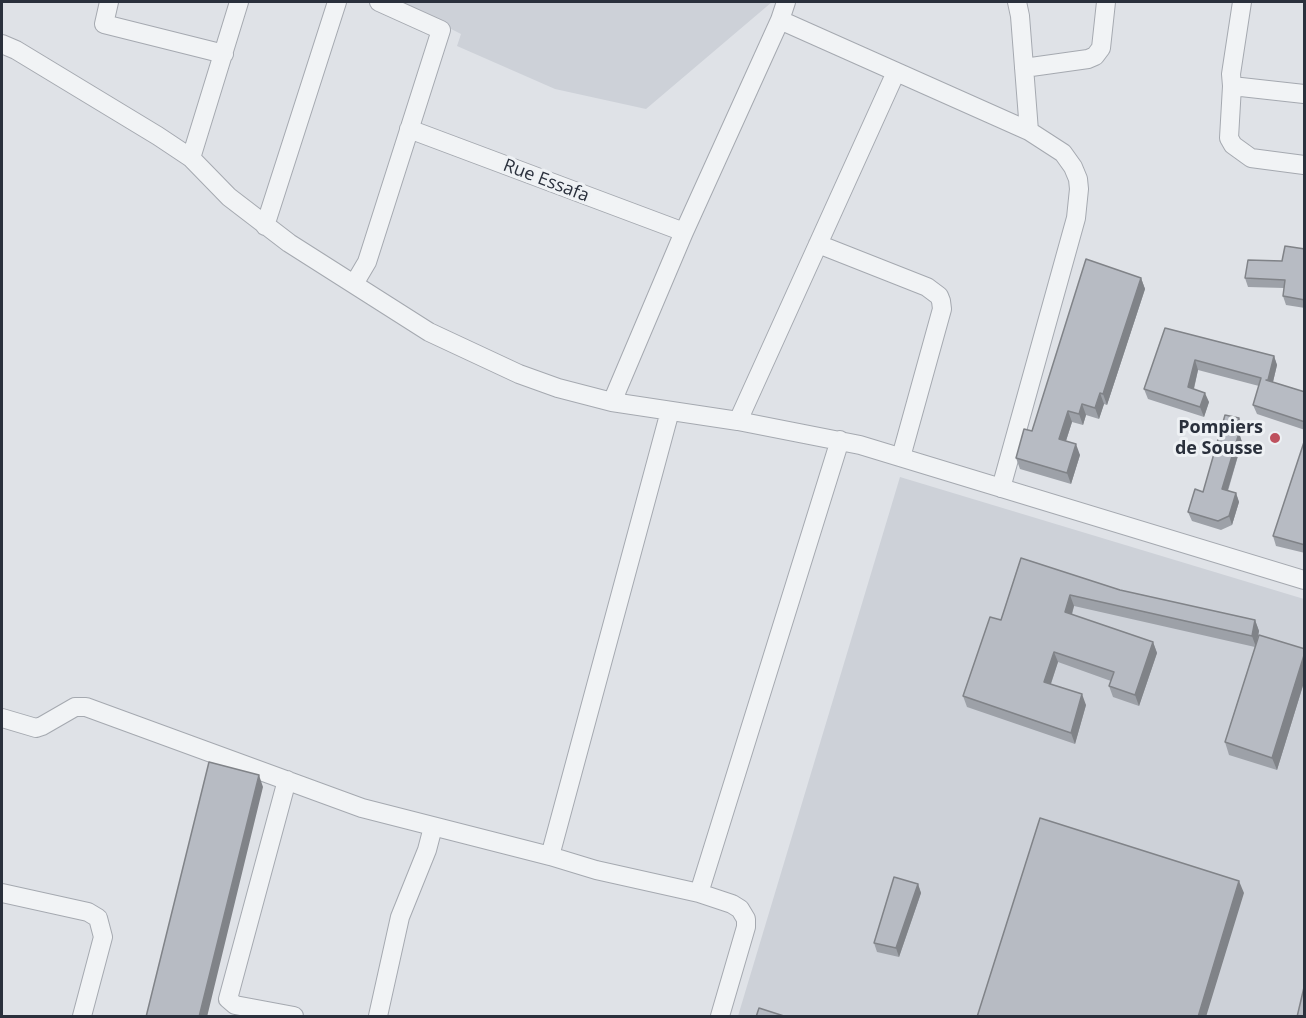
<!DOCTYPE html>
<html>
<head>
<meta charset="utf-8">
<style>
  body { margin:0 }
  #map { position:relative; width:1306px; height:1018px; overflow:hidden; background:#dfe2e7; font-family:"Open Sans",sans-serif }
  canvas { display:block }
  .frame { position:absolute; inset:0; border:3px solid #2a303c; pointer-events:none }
</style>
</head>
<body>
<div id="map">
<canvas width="1306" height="1018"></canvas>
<div class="frame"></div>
</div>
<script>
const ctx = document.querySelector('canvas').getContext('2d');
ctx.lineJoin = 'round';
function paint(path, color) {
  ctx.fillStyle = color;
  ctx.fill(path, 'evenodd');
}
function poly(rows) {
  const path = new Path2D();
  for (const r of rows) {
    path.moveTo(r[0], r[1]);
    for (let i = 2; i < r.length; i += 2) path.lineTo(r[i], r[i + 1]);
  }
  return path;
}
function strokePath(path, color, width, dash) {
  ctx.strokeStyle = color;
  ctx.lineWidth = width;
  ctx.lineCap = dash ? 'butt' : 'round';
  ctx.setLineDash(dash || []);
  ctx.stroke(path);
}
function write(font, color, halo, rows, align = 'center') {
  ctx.font = font + ' "Open Sans",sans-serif';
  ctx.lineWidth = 6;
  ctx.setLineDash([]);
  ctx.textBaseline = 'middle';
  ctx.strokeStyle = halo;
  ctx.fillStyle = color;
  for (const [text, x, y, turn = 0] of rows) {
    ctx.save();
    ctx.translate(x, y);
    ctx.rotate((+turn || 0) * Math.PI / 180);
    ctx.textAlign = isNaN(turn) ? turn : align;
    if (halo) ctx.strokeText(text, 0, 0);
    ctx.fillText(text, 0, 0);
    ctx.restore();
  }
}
paint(poly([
  [398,2,772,2,646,109,555,89,457,46,461,34],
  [900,477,1304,599,1304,1016,738,1016]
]), '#cdd1d8');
const minor = poly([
  [109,2,104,24,224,54],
  [1017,2,1020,16,1029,131],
  [1242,2,1231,74,1232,86,1304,94],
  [780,20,1029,131,1063,153,1073,167,1078,179,1079,189,1076,218,1001,488],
  [2,44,16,50,158,136,191,158,229,197,289,243,429,332,519,374,558,388,612,402,738,421,860,445,1304,580],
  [1024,68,1088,59,1095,56,1101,48,1106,2],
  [1232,86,1229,138,1233,145,1251,158,1304,165],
  [409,129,684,232],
  [191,158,239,2],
  [265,226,337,2],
  [818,244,927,287,939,296,941,301,942,309,901,457],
  [354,284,367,262,441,30,379,2],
  [612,402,684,232,780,20,786,2],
  [738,421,896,72],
  [2,718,36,728,42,726,75,707,86,707,362,808,550,856,596,870,699,893,732,904,740,909,746,919,746,927,720,1016],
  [287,780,228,999,235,1005,294,1016],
  [550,856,670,411],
  [2,893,88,912,98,918,103,937,82,1016],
  [699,893,840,440],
  [378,1016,400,917,427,850,433,827]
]);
strokePath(minor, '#a5a9b0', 20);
strokePath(minor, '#f1f3f5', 18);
paint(poly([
  [1305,249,1305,308,1286,305,1283,296,1284,288,1248,287,1245,278,1282,261],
  [1141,278,1145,289,1107,405,1104,404,1099,419,1086,415,1083,425,1072,422,1066,441,1080,455,1071,484,1020,469,1016,458,1032,431],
  [1165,328,1274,356,1277,365,1273,382,1305,392,1305,430,1257,414,1253,405,1259,386,1198,370,1194,389,1209,402,1204,417,1148,399,1144,389],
  [1239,418,1242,428,1240,436,1242,442,1228,491,1236,493,1239,502,1232,525,1221,530,1192,521,1188,512,1203,492],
  [1305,439,1305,553,1276,546,1273,536],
  [1021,558,1120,590,1255,620,1259,631,1256,644,1305,652,1305,679,1277,770,1229,755,1225,742,1255,647,1074,606,1072,615,1153,642,1157,653,1139,706,1113,697,1109,686,1111,681,1058,662,1051,684,1086,705,1075,744,967,707,963,696,1001,620],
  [918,884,921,893,899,957,877,952,874,943]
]), '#9da1a8');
paint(poly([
  [1141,278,1145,289,1107,405,1103,394],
  [1274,356,1277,365,1271,390,1268,380],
  [1195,360,1198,370,1192,396,1188,387],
  [1100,393,1104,404,1099,419,1095,408],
  [1205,393,1209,402,1204,417,1200,407],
  [1082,404,1086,415,1083,425,1079,414],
  [1068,411,1072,422,1063,450,1059,439],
  [1239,418,1242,428,1240,436,1242,442,1225,499,1222,489],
  [1076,444,1080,455,1071,484,1067,473],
  [1236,493,1239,502,1232,525,1229,516],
  [1070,595,1074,606,1069,623,1065,612],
  [1255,620,1259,631,1256,647,1252,636],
  [1153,642,1157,653,1139,706,1135,695],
  [1054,652,1058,662,1048,692,1044,682],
  [1305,652,1305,679,1277,770,1272,758],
  [1082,694,1086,705,1075,744,1071,733],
  [259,775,263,787,207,1017,199,1017],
  [1239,881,1244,893,1206,1017,1198,1017],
  [918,884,921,893,899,957,896,948]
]), '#808388');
const building = poly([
  [1285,246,1305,249,1305,300,1283,296,1285,280,1245,278,1248,260,1282,261,1285,246],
  [1086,259,1141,278,1103,394,1100,393,1095,408,1082,404,1079,414,1068,411,1059,439,1076,444,1067,473,1016,458,1024,429,1032,431,1086,259],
  [1165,328,1274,356,1268,380,1266,380,1305,392,1305,422,1253,405,1261,378,1195,360,1188,387,1205,393,1200,407,1144,389,1165,328],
  [1225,415,1239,418,1235,432,1239,433,1222,489,1236,493,1229,516,1218,521,1188,512,1195,489,1203,492,1225,415],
  [1305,439,1305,545,1273,536,1305,439],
  [1021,558,1120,590,1255,620,1252,636,1070,595,1065,612,1153,642,1135,695,1109,686,1114,672,1054,652,1044,682,1082,694,1071,733,963,696,990,617,1001,620,1021,558],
  [1259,635,1305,649,1305,652,1272,758,1225,742,1259,635],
  [209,762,259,775,199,1017,146,1017,209,762],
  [1040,818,1239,881,1198,1017,977,1017,1040,818],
  [894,877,918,884,896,948,874,943,894,877],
  [1305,983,1305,1017,1297,1017,1305,983],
  [759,1008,787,1017,756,1017,759,1008]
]);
paint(building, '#b7bbc3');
strokePath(building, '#808388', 1.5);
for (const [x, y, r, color] of [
  [1275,438,6,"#be515e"]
]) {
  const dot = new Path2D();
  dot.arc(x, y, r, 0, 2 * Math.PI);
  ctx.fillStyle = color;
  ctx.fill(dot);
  strokePath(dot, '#eef1f4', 2);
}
write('18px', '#2a303c', '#eef1f4', [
  ["Rue Essafa",546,181,21]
]);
write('bold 18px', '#2a303c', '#eef1f4', [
  ["Pompiers",1263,428],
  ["de Sousse",1263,449]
], 'right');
</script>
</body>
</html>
